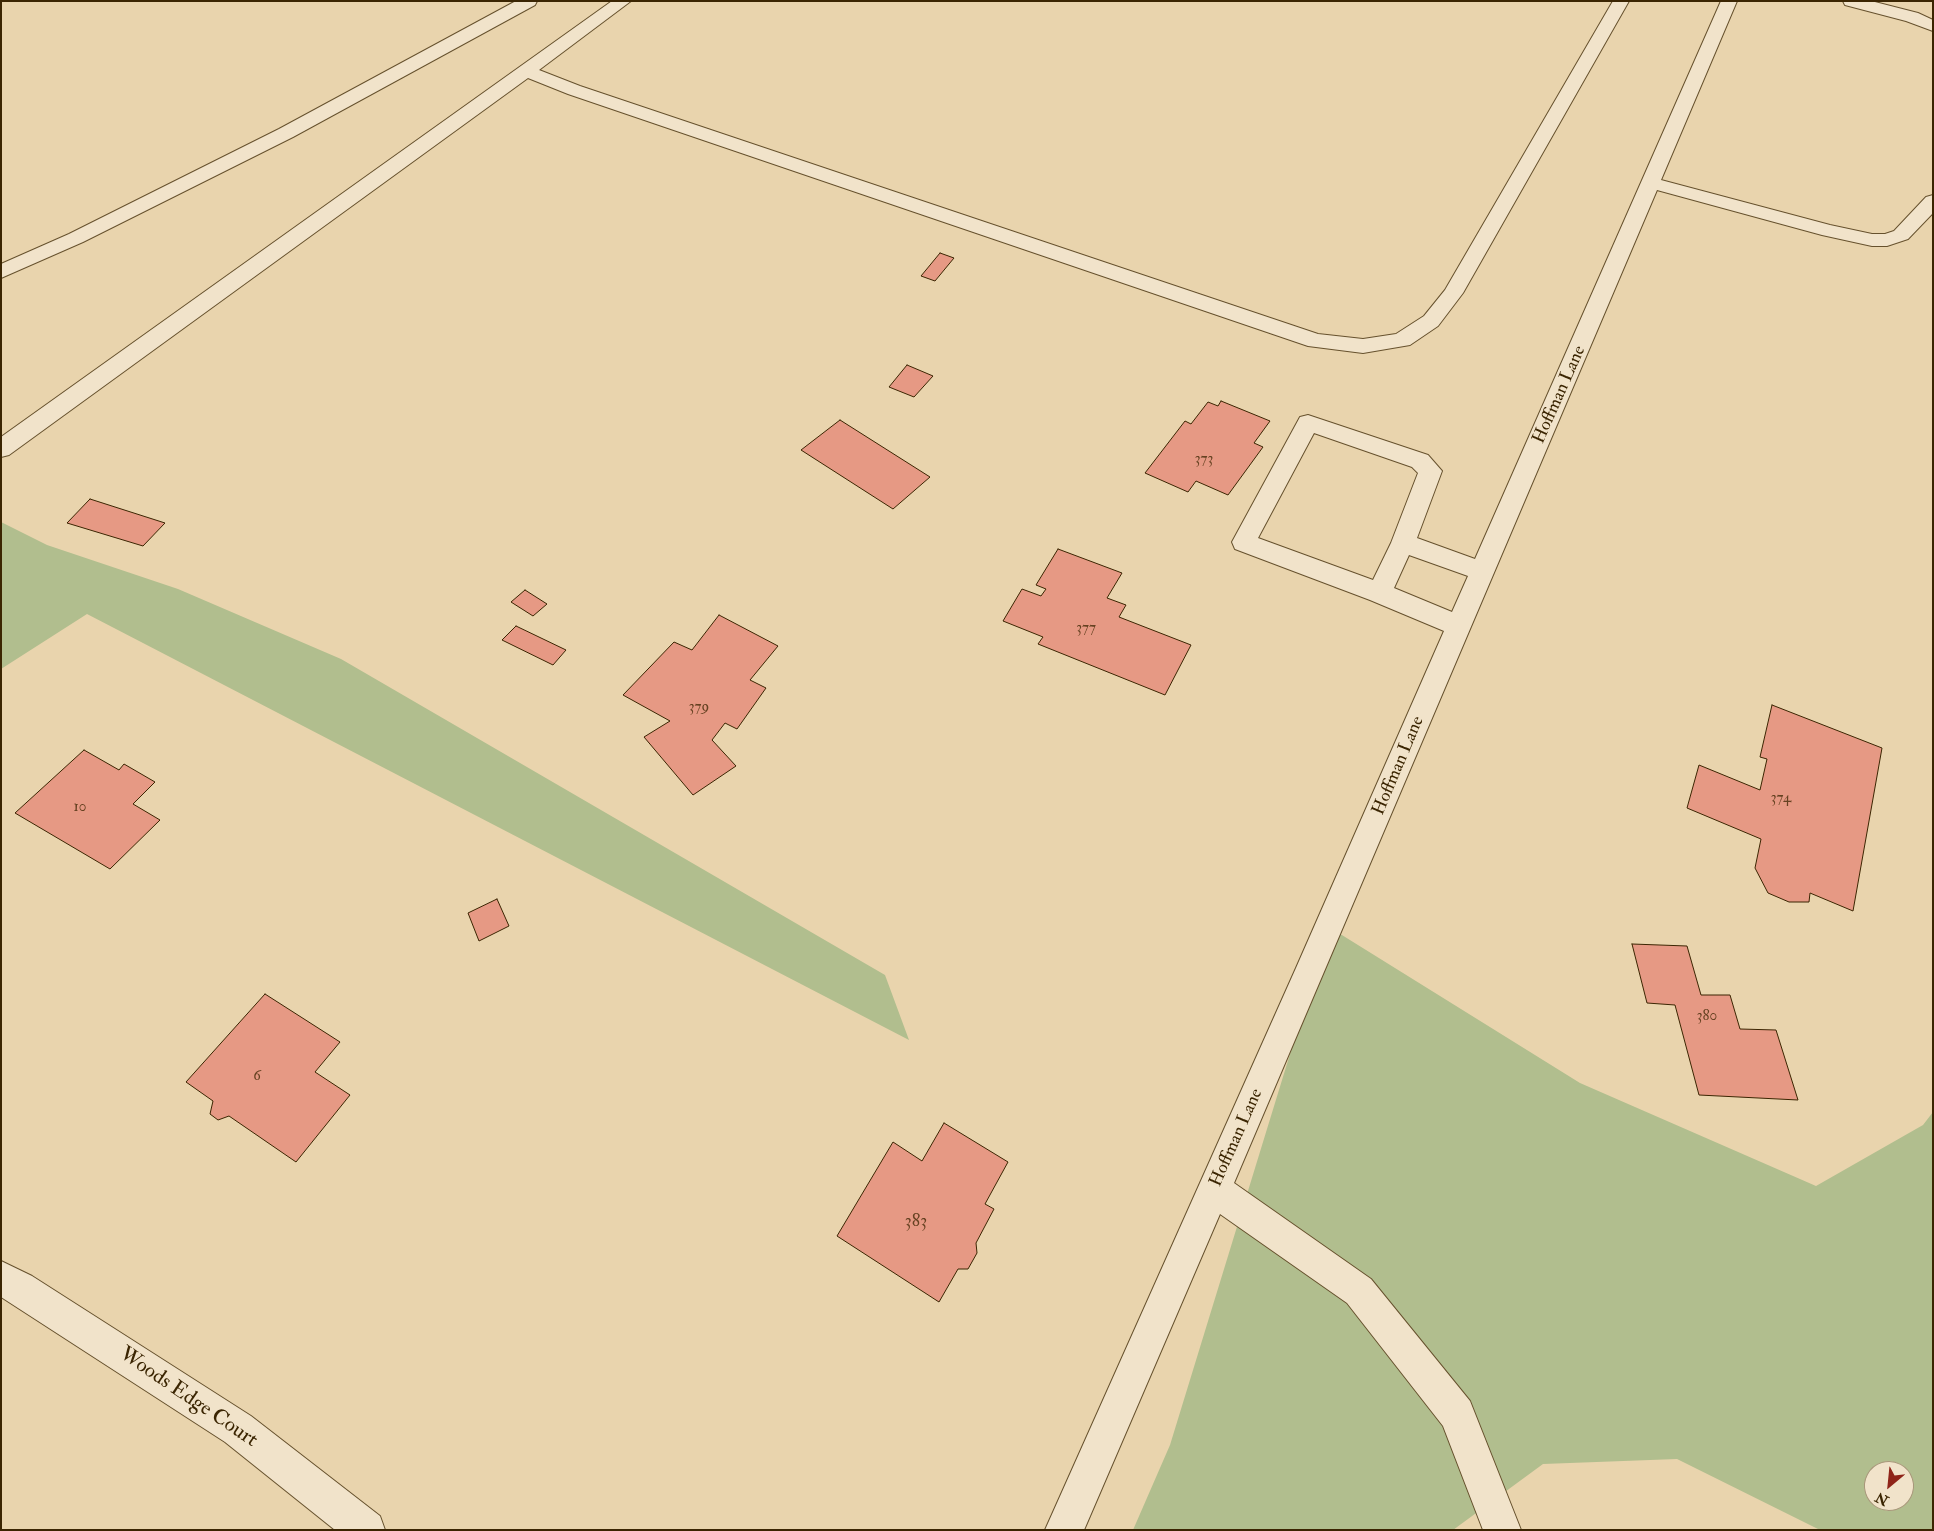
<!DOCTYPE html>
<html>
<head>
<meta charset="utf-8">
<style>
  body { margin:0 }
  #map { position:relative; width:1934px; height:1531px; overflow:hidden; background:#e9d4ad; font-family:"IM FELL Double Pica",serif }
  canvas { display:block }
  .frame { position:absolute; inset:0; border:2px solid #3b2502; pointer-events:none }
  .north { position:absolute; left:1864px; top:1461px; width:50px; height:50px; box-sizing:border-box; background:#f1e3ca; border:1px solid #a8977a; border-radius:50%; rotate:208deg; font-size:14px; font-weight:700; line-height:20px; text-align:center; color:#3b2502 }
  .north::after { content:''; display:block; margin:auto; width:18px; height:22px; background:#8f2418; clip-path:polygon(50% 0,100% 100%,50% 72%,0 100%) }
</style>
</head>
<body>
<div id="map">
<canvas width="1934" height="1531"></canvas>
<div class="frame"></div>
<div class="north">N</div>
</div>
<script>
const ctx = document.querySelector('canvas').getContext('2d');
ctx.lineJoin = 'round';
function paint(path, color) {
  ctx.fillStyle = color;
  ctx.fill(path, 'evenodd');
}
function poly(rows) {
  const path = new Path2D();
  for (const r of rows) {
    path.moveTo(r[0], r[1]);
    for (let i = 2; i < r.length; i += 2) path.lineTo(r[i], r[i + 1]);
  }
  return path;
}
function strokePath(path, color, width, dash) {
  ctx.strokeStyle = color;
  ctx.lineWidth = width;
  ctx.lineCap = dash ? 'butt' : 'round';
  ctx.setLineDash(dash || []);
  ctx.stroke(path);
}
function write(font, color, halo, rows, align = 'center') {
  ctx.font = font + ' "IM FELL Double Pica",serif';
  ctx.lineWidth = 4;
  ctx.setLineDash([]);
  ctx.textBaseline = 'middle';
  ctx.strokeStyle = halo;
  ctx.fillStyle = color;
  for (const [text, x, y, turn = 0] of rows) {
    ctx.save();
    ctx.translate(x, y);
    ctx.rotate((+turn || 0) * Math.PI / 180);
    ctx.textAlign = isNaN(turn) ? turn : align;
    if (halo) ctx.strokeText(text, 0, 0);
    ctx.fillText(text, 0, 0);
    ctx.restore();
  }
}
paint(poly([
  [1,522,47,545,178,589,341,659,885,975,909,1040,87,614,1,669],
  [1329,927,1580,1083,1816,1186,1923,1125,1933,1112,1933,1530,1820,1530,1677,1459,1543,1464,1453,1530,1133,1530,1170,1445],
  [1874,1471,1904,1471,1904,1501,1874,1501]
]), '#b1be8e');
const building = poly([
  [940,253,954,258,935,281,921,276,940,253],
  [907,365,933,376,914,397,889,387,907,365],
  [1221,401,1270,421,1254,443,1263,447,1228,495,1196,481,1188,492,1145,473,1185,421,1191,424,1208,402,1218,406,1221,401],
  [840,420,930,477,893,509,801,450,840,420],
  [90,499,165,523,143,546,67,523,90,499],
  [1058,549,1122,573,1107,598,1126,605,1119,617,1191,645,1165,695,1038,644,1043,637,1003,621,1022,589,1041,596,1046,589,1036,585,1058,549],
  [525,590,547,604,533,616,511,602,525,590],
  [719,615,778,646,750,680,766,688,737,729,725,723,712,740,736,766,693,795,644,737,670,721,623,695,674,642,692,650,719,615],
  [516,626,566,650,553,665,502,640,516,626],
  [1772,705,1882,748,1853,911,1810,893,1809,902,1789,902,1768,893,1755,868,1761,839,1687,808,1699,765,1760,790,1767,759,1760,757,1772,705],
  [84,750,119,770,124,764,155,782,133,804,160,820,110,869,15,813,84,750],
  [497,899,509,926,479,941,468,913,497,899],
  [1632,944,1687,946,1701,995,1730,995,1740,1029,1776,1030,1798,1100,1699,1095,1675,1005,1647,1003,1632,944],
  [265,994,340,1042,315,1072,350,1095,296,1162,229,1116,218,1120,210,1114,213,1101,186,1082,265,994],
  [944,1123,1008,1162,985,1204,994,1209,976,1243,977,1253,968,1269,958,1269,939,1302,837,1236,893,1142,922,1161,944,1123]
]);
paint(building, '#e69984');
strokePath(building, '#3b2502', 1);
const minor = poly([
  [516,1,537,1,535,5,293,137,83,242,1,278,1,264,69,234,279,129,516,1],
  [612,1,631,1,539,70,580,86,1318,334,1363,339,1396,334,1424,316,1445,290,1613,1,1629,1,1463,293,1438,326,1410,345,1363,353,1308,346,568,94,528,78,9,455,1,457,1,437,612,1],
  [1721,1,1737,1,1661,180,1830,225,1872,234,1885,234,1894,231,1926,197,1933,195,1933,213,1908,239,1887,246,1872,246,1822,235,1657,190,1234,1183,1371,1279,1470,1401,1521,1530,1483,1530,1443,1426,1347,1303,1220,1214,1084,1530,1045,1530,1296,968,1444,631,1370,600,1235,549,1232,542,1300,417,1308,415,1428,455,1442,471,1417,538,1475,559,1721,1],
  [1314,433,1412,467,1418,473,1391,543,1373,580,1258,538,1314,433],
  [1409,555,1468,576,1452,612,1394,588,1409,555],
  [1843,1,1871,1,1918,13,1933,20,1933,31,1906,21,1845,5,1843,1],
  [1,1261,32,1276,251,1416,380,1516,385,1530,335,1530,225,1442,1,1297,1,1261]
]);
strokePath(minor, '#66512d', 2);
paint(minor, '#f1e3ca');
write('15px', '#664222', null, [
  ["373",1204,460],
  ["377",1086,629],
  ["379",699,708],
  ["374",1781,799],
  ["10",80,808],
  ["380",1707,1017],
  ["6",257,1077]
]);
write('18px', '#3b2502', '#f1e3ca', [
  ["Hoffman Lane",1560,395,-66],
  ["Hoffman Lane",1399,766,-67],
  ["Hoffman Lane",1237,1138,-66]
]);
write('18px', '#664222', null, [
  ["383",916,1222]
]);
write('21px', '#3b2502', '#f1e3ca', [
  ["Woods Edge Court",188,1398,34]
]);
</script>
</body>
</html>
